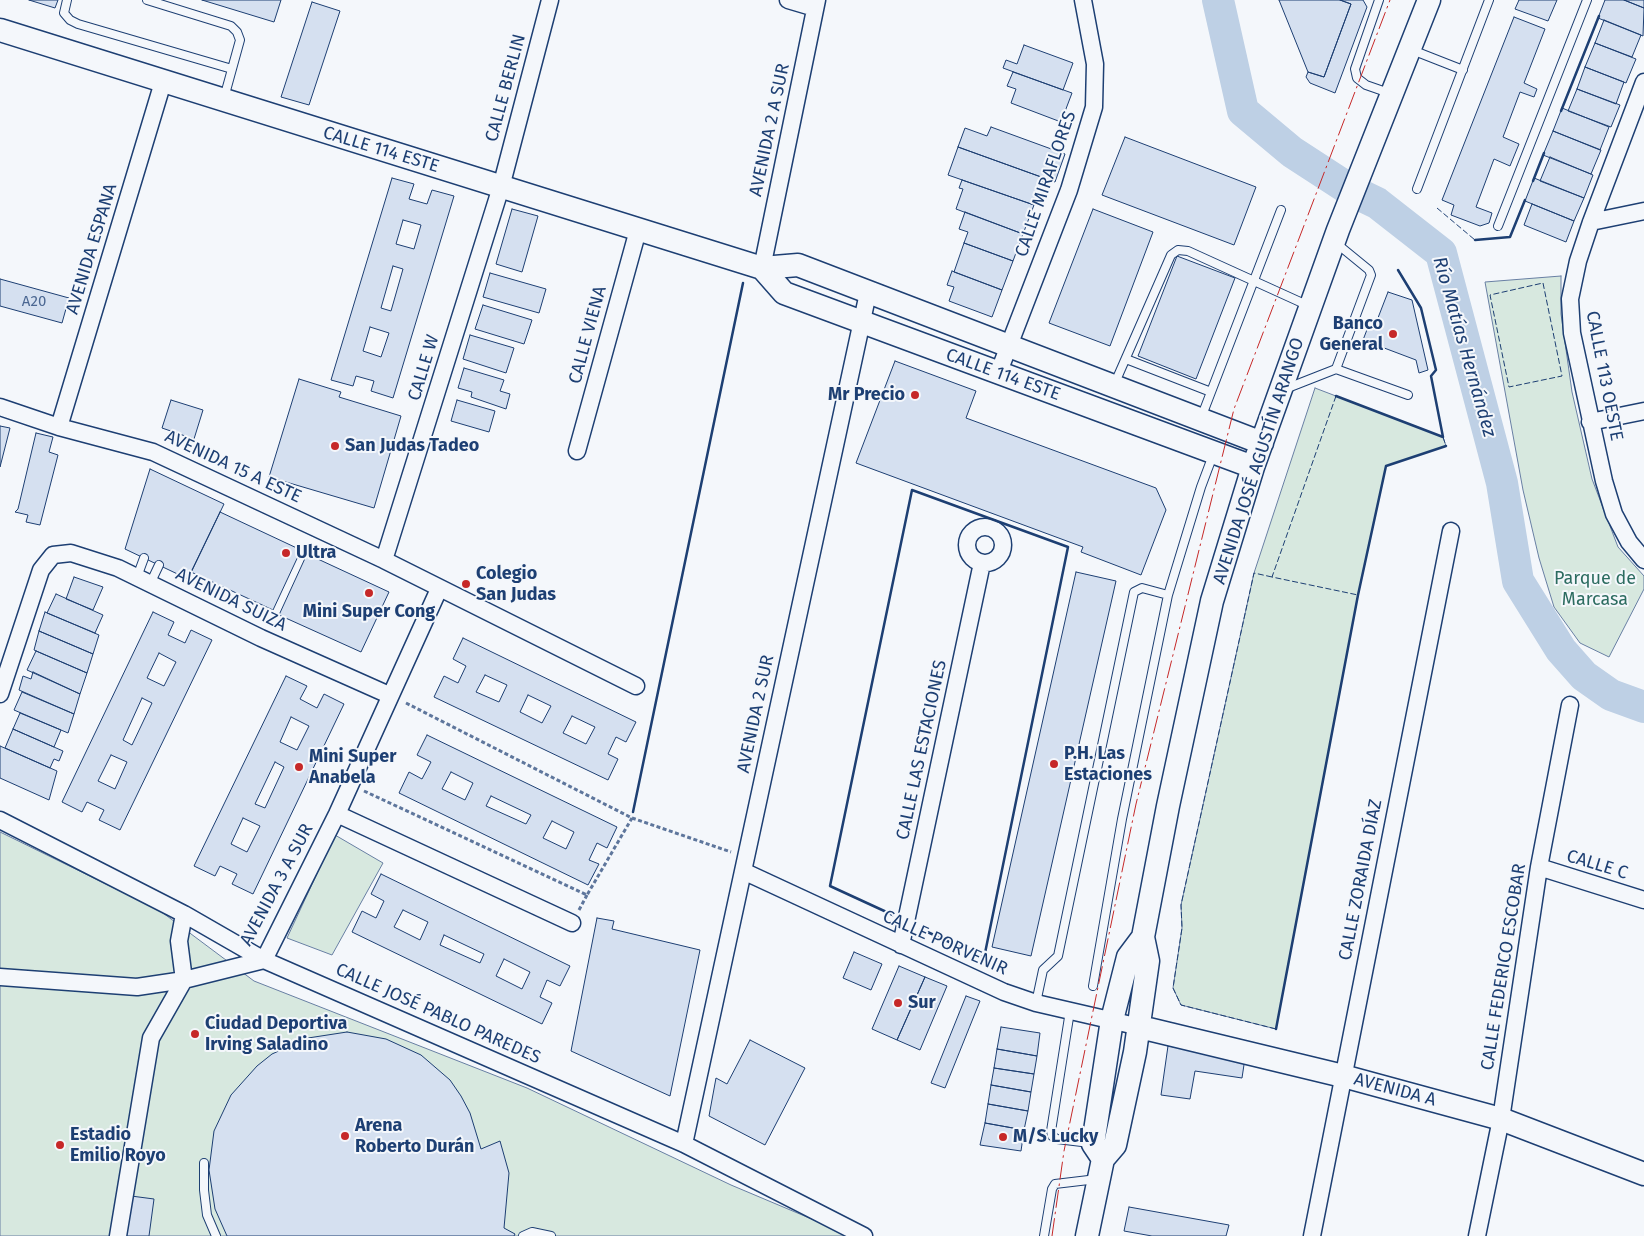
<!DOCTYPE html>
<html>
<head>
<meta charset="utf-8">
<style>
  body { margin:0 }
  canvas { display:block; background:#f4f7fb }
</style>
</head>
<body>
<canvas width="1644" height="1236"></canvas>
<script>
const ctx = document.querySelector('canvas').getContext('2d');
ctx.lineJoin = 'round';
function paint(path, color) {
  ctx.fillStyle = color;
  ctx.fill(path, 'evenodd');
}
function poly(rows) {
  const path = new Path2D();
  for (const r of rows) {
    if (r.length === 3) {
      path.moveTo(r[0] + r[2], r[1]);
      path.arc(r[0], r[1], r[2], 0, 2 * Math.PI);
      continue;
    }
    path.moveTo(r[0], r[1]);
    for (let i = 2; i < r.length; i += 2) path.lineTo(r[i], r[i + 1]);
  }
  return path;
}
function strokePath(path, color, width, dash) {
  ctx.strokeStyle = color;
  ctx.lineWidth = width;
  ctx.lineCap = dash ? 'butt' : 'round';
  ctx.setLineDash(dash || []);
  ctx.stroke(path);
}
function write(font, color, halo, rows, align = 'center') {
  ctx.font = font + ' "Fira Sans",sans-serif';
  ctx.lineWidth = 4;
  ctx.setLineDash([]);
  ctx.textBaseline = 'middle';
  ctx.strokeStyle = halo;
  ctx.fillStyle = color;
  for (const [text, x, y, turn = 0] of rows) {
    ctx.save();
    ctx.translate(x, y);
    ctx.rotate((+turn || 0) * Math.PI / 180);
    ctx.textAlign = isNaN(turn) ? turn : align;
    if (halo) ctx.strokeText(text, 0, 0);
    ctx.fillText(text, 0, 0);
    ctx.restore();
  }
}
const green = poly([
  [1561,276,1561,314,1572,392,1592,479,1618,547,1644,576,1644,589,1609,657,1580,643,1554,607,1539,558,1523,490,1485,282,1561,276],
  [1315,388,1443,437,1446,446,1386,466,1358,595,1276,1029,1181,1005,1173,988,1182,928,1181,905,1254,573,1315,388],
  [0,832,159,910,254,981,527,1088,731,1185,852,1236,0,1236,0,832],
  [335,835,383,863,332,955,287,938,335,835]
]);
paint(green, '#d7e8df');
strokePath(green, '#687fa3', 1);
strokePath(poly([
  [1218,0,1243,111,1292,152,1352,191,1377,203,1441,253,1502,483,1518,581,1561,650,1584,676,1611,695,1644,707]
]), '#bed0e5', 32);
const building = poly([
  [29,0,58,0,55,8,29,0],
  [202,0,281,0,274,22,202,0],
  [1279,0,1340,0,1351,4,1324,77,1308,72,1279,0],
  [1340,0,1363,0,1367,7,1335,93,1310,83,1306,77,1308,72,1324,77,1351,4,1340,0],
  [1519,0,1557,0,1548,21,1515,9,1519,0],
  [1605,0,1624,0,1644,8,1643,36,1598,18,1605,0],
  [1624,0,1644,0,1644,8,1624,0],
  [312,2,340,11,309,105,281,97,312,2],
  [1514,17,1545,29,1524,83,1537,89,1534,97,1520,92,1503,137,1519,144,1510,166,1494,159,1476,207,1492,213,1489,223,1480,226,1451,215,1454,205,1442,200,1514,17],
  [1604,20,1641,35,1632,57,1595,43,1604,20],
  [1595,43,1636,59,1626,83,1585,67,1595,43],
  [1024,45,1073,63,1063,90,1003,68,1006,60,1017,64,1024,45],
  [1585,67,1624,82,1616,104,1577,89,1585,67],
  [1013,72,1072,93,1061,122,1011,103,1016,89,1007,86,1013,72],
  [1577,89,1620,105,1611,127,1568,111,1577,89],
  [1562,108,1609,127,1600,150,1553,131,1562,108],
  [991,127,1065,154,1055,182,958,147,965,128,987,136,991,127],
  [1553,131,1601,150,1591,174,1543,155,1553,131],
  [1125,137,1256,187,1234,245,1102,195,1125,137],
  [958,147,1044,178,1034,205,948,175,958,147],
  [1550,157,1593,175,1584,198,1540,181,1550,157],
  [392,178,414,184,409,199,427,204,432,190,454,196,393,398,371,391,374,381,356,376,353,386,331,380,392,178],
  [403,220,421,225,414,249,396,244,403,220],
  [393,266,403,269,391,311,381,308,393,266],
  [370,327,389,333,381,357,363,351,370,327],
  [1534,178,1584,198,1574,221,1525,201,1534,178],
  [962,180,1034,205,1023,234,956,209,963,189,959,188,962,180],
  [1532,204,1574,221,1566,242,1524,225,1532,204],
  [512,209,538,216,522,272,496,264,512,209],
  [1093,209,1153,232,1110,346,1049,323,1093,209],
  [965,212,1023,234,1013,261,964,243,968,232,959,229,965,212],
  [964,243,1013,261,1002,290,954,272,964,243],
  [1177,256,1235,278,1196,379,1138,356,1177,256],
  [952,271,1002,290,992,317,949,301,954,287,947,285,952,271],
  [490,273,546,289,539,313,483,297,490,273],
  [0,279,69,298,62,323,0,306,0,279],
  [1388,292,1412,300,1428,370,1419,373,1416,360,1363,340,1368,327,1376,323,1388,292],
  [483,305,532,320,524,344,475,329,483,305],
  [470,335,514,348,506,373,463,359,470,335],
  [895,361,976,391,966,418,1156,488,1166,510,1141,575,1081,552,1083,547,856,463,895,361],
  [464,368,504,380,500,391,510,394,506,409,471,397,472,392,458,388,464,368],
  [299,379,341,392,339,397,401,416,374,508,269,477,299,379],
  [171,400,203,410,194,439,162,428,171,400],
  [457,400,495,411,489,432,451,421,457,400],
  [0,426,10,428,0,467,0,426],
  [36,433,53,437,49,452,58,455,40,525,26,522,28,515,15,512,18,509,36,433],
  [150,469,224,504,188,579,125,549,150,469],
  [220,512,301,550,273,610,191,572,220,512],
  [307,554,389,592,361,652,279,615,307,554],
  [1076,572,1116,581,1031,956,992,947,1076,572],
  [74,577,103,587,93,610,66,599,74,577],
  [56,594,103,615,95,633,47,613,56,594],
  [45,612,99,635,93,654,39,631,45,612],
  [153,612,174,622,168,635,185,643,191,630,212,640,120,830,99,820,104,810,87,802,82,812,62,802,153,612],
  [159,653,176,662,164,686,147,678,159,653],
  [142,698,152,703,132,745,123,740,142,698],
  [111,755,127,762,115,789,98,781,111,755],
  [39,631,93,654,87,673,34,650,39,631],
  [463,638,636,722,626,742,616,737,608,754,618,759,608,780,434,697,444,676,458,683,466,666,453,659,463,638],
  [485,675,507,685,499,702,476,692,485,675],
  [528,695,551,706,542,723,520,712,528,695],
  [572,716,595,727,586,744,563,733,572,716],
  [36,651,87,673,80,694,27,670,36,651],
  [33,672,80,694,74,714,19,690,23,676,31,679,33,672],
  [286,676,307,686,300,699,317,708,324,694,344,704,253,894,232,884,237,874,220,866,215,876,194,866,286,676],
  [291,717,309,726,297,750,280,742,291,717],
  [275,762,284,767,265,808,255,804,275,762],
  [243,818,260,826,247,852,231,844,243,818],
  [22,692,74,714,68,733,14,710,22,692],
  [20,713,61,730,54,747,13,729,20,713],
  [13,729,63,751,59,761,54,759,50,768,5,748,13,729],
  [427,735,617,827,607,848,597,843,589,860,599,864,588,885,399,793,409,772,422,779,431,762,417,755,427,735],
  [451,772,473,783,465,800,442,789,451,772],
  [491,796,531,815,526,824,486,806,491,796],
  [552,821,574,832,566,849,543,838,552,821],
  [0,746,57,771,49,800,0,778,0,746],
  [381,874,570,966,560,986,547,980,540,997,552,1003,542,1024,352,932,362,911,376,918,384,901,371,894,381,874],
  [403,910,428,922,420,940,394,927,403,910],
  [444,935,484,954,480,963,440,945,444,935],
  [504,959,530,972,522,989,496,976,504,959],
  [597,918,614,921,612,929,700,950,670,1096,571,1051,597,918],
  [854,952,882,964,871,990,843,978,854,952],
  [899,966,925,977,897,1040,872,1029,899,966],
  [925,977,947,986,920,1050,897,1040,925,977],
  [966,996,980,1001,945,1088,931,1083,966,996],
  [1001,1027,1040,1033,1037,1056,997,1049,1001,1027],
  [347,1032,386,1039,421,1055,450,1080,461,1096,470,1113,481,1149,500,1141,509,1173,504,1228,515,1234,514,1236,227,1236,215,1209,209,1170,214,1131,231,1095,257,1066,272,1054,308,1038,347,1032],
  [750,1040,805,1068,765,1145,709,1116,716,1078,727,1084,750,1040],
  [1168,1046,1245,1058,1242,1078,1195,1071,1190,1099,1161,1095,1168,1046],
  [997,1049,1037,1056,1034,1074,994,1068,997,1049],
  [994,1068,1034,1074,1031,1092,991,1085,994,1068],
  [991,1085,1031,1092,1028,1111,988,1104,991,1085],
  [988,1104,1028,1111,1024,1130,985,1123,988,1104],
  [985,1123,1024,1130,1021,1151,980,1145,985,1123],
  [131,1196,154,1199,149,1236,126,1236,131,1196],
  [1129,1207,1229,1225,1226,1236,1152,1236,1124,1231,1129,1207]
]);
paint(building, '#d5e0f0');
strokePath(building, '#1d3f73', 1);
const lane = poly([
  [67,0,64,13,70,20,78,24,232,69],
  [147,0,231,26,237,32,240,40,224,98],
  [1379,0,1355,69,1357,78,1366,85,1389,93],
  [1412,50,1463,70],
  [1417,189,1489,0],
  [1498,226,1587,0],
  [1126,359,1211,392],
  [1336,369,1371,275,1369,270,1336,243],
  [1114,385,1171,255,1178,250,1188,251,1309,306],
  [1285,389,1336,369,1408,395],
  [1201,418,1281,210],
  [137,577,144,558],
  [150,584,159,565],
  [1093,986,1122,819,1168,595,1201,487,1213,455],
  [1036,1003,1043,970,1058,956,1134,592,1142,588,1168,595],
  [1070,1011,1051,1131,1052,1136,1057,1139,1090,1143],
  [204,1163,204,1190,207,1215,216,1236],
  [523,1236,532,1232,551,1236],
  [1044,1236,1052,1189,1055,1184,1097,1179]
]);
const street = poly([
  [788,0,815,8],
  [1644,82,1591,222,1578,261,1570,299,1572,333,1604,481,1614,514,1629,542,1644,560],
  [1591,222,1644,211],
  [762,268,817,0],
  [998,374,1069,190,1094,107,1095,64,1083,0],
  [0,407,59,427,153,452,384,560,636,686],
  [1590,422,1644,411],
  [59,427,163,82],
  [577,451,638,230],
  [985,545,18],
  [384,560,501,187,550,0],
  [0,694,41,570,53,555,71,553,118,568,261,638,389,695],
  [337,814,572,923],
  [0,820,184,914,264,960,684,1144,864,1236],
  [1539,867,1644,900],
  [743,871,1004,992,1036,1003,1140,1027],
  [901,945,982,563],
  [0,977,137,987,184,980,264,960,337,814,439,589],
  [684,1144,868,293],
  [118,1236,151,1038,184,980,179,941,184,914],
  [1312,1236,1451,531],
  [1477,1236,1501,1119,1539,867,1570,705]
]);
const secondary = poly([
  [0,30,762,268],
  [1253,467,784,293,762,268,798,265,1262,443],
  [1140,1027,1343,1076,1501,1119,1644,1174],
  [1103,1159,1093,1144,1112,1020,1128,957,1143,937],
  [1087,1236,1103,1159,1115,1145,1135,1052,1148,961,1143,937,1168,806,1212,601,1253,467,1338,230,1429,0]
]);
strokePath(lane, '#1d3f73', 10);
strokePath(street, '#1d3f73', 19);
strokePath(secondary, '#1d3f73', 25);
strokePath(poly([
  [406,703,632,818,731,852],
  [364,791,587,895,632,818],
  [579,910,587,895]
]), '#5e769c', 3, [4, 2.5]);
strokePath(lane, '#f4f7fb', 8);
strokePath(street, '#f4f7fb', 16);
strokePath(secondary, '#f4f7fb', 22);
strokePath(poly([
  [1437,208,1475,240],
  [1543,283,1562,376,1509,387,1490,295,1543,283],
  [1336,396,1272,577,1358,595],
  [1443,437,1446,446],
  [1272,577,1254,573,1181,905,1182,928,1173,988,1181,1005,1276,1029]
]), '#1d3f73', 1, [6, 2.5]);
strokePath(poly([
  [1561,111,1599,16],
  [1533,181,1544,153],
  [1475,240,1510,237,1525,200],
  [1398,270,1421,308,1436,370,1431,376,1443,437],
  [1336,396,1443,437],
  [633,812,743,283],
  [893,915,830,886,912,490,1068,547,984,958,921,929],
  [1276,1029,1358,595,1386,466,1446,446]
]), '#1d3f73', 2.5);
strokePath(poly([
  [1052,1236,1064,1151,1136,804,1234,409,1390,0]
]), '#c62828', 1, [18, 4, 2.5, 4]);
for (const [x, y, r, color] of [
  [1393,334,5,"#c62828"],
  [915,395,5,"#c62828"],
  [335,446,5,"#c62828"],
  [286,553,5,"#c62828"],
  [466,584,5,"#c62828"],
  [369,593,5,"#c62828"],
  [1054,764,5,"#c62828"],
  [299,767,5,"#c62828"],
  [898,1003,5,"#c62828"],
  [195,1034,5,"#c62828"],
  [345,1136,5,"#c62828"],
  [1003,1137,5,"#c62828"],
  [60,1145,5,"#c62828"]
]) {
  const dot = new Path2D();
  dot.arc(x, y, r, 0, 2 * Math.PI);
  ctx.fillStyle = color;
  ctx.fill(dot);
  strokePath(dot, '#f4f7fb', 2);
}
write('15px', '#4b6792', null, [
  ["A20",34,302]
]);
write('18px', '#1d3f73', '#f4f7fb', [
  ["CALLE BERLIN",506,88,-75],
  ["AVENIDA 2 A SUR",770,130,-78],
  ["CALLE 114 ESTE",381,150,17],
  ["CALLE MIRAFLORES",1046,184,-71],
  ["AVENIDA ESPANA",92,249,-73],
  ["CALLE VIENA",588,335,-75],
  ["CALLE W",424,368,-73],
  ["CALLE 114 ESTE",1003,375,20],
  ["CALLE 113 OESTE",1604,376,79],
  ["AVENIDA JOSÉ AGUSTÍN ARANGO",1259,461,-72],
  ["AVENIDA 15 A ESTE",233,467,25],
  ["AVENIDA SUIZA",231,600,26],
  ["AVENIDA 2 SUR",756,714,-78],
  ["CALLE LAS ESTACIONES",922,750,-78],
  ["CALLE C",1597,865,17],
  ["CALLE ZORAIDA DÍAZ",1361,880,-79],
  ["AVENIDA 3 A SUR",277,885,-62],
  ["CALLE PORVENIR",945,943,24],
  ["CALLE FEDERICO ESCOBAR",1504,967,-81],
  ["CALLE JOSÉ PABLO PAREDES",438,1014,24],
  ["AVENIDA A",1395,1090,15]
]);
write('bold 18px', '#1d3f73', '#f4f7fb', [
  ["Banco",1383,324,"right"],
  ["General",1383,345,"right"],
  ["Mr Precio",905,395,"right"],
  ["San Judas Tadeo",345,446],
  ["Ultra",296,553],
  ["Colegio",476,574],
  ["San Judas",476,595],
  ["Mini Super Cong",369,612,"center"],
  ["P.H. Las",1064,754],
  ["Estaciones",1064,775],
  ["Mini Super",309,757],
  ["Anabela",309,778],
  ["Sur",908,1003],
  ["Ciudad Deportiva",205,1024],
  ["Irving Saladino",205,1045],
  ["Arena",355,1126],
  ["Roberto Durán",355,1147],
  ["Estadio",70,1135],
  ["Emilio Royo",70,1156],
  ["M/S Lucky",1013,1137]
], 'left');
write('18px', '#2c6c60', '#f4f7fb', [
  ["Parque de",1595,579],
  ["Marcasa",1595,600]
]);
write('italic 19px', '#1d3f73', '#f4f7fb', [
  ["Río Matías Hernández",1464,347,74]
]);
</script>
</body>
</html>
